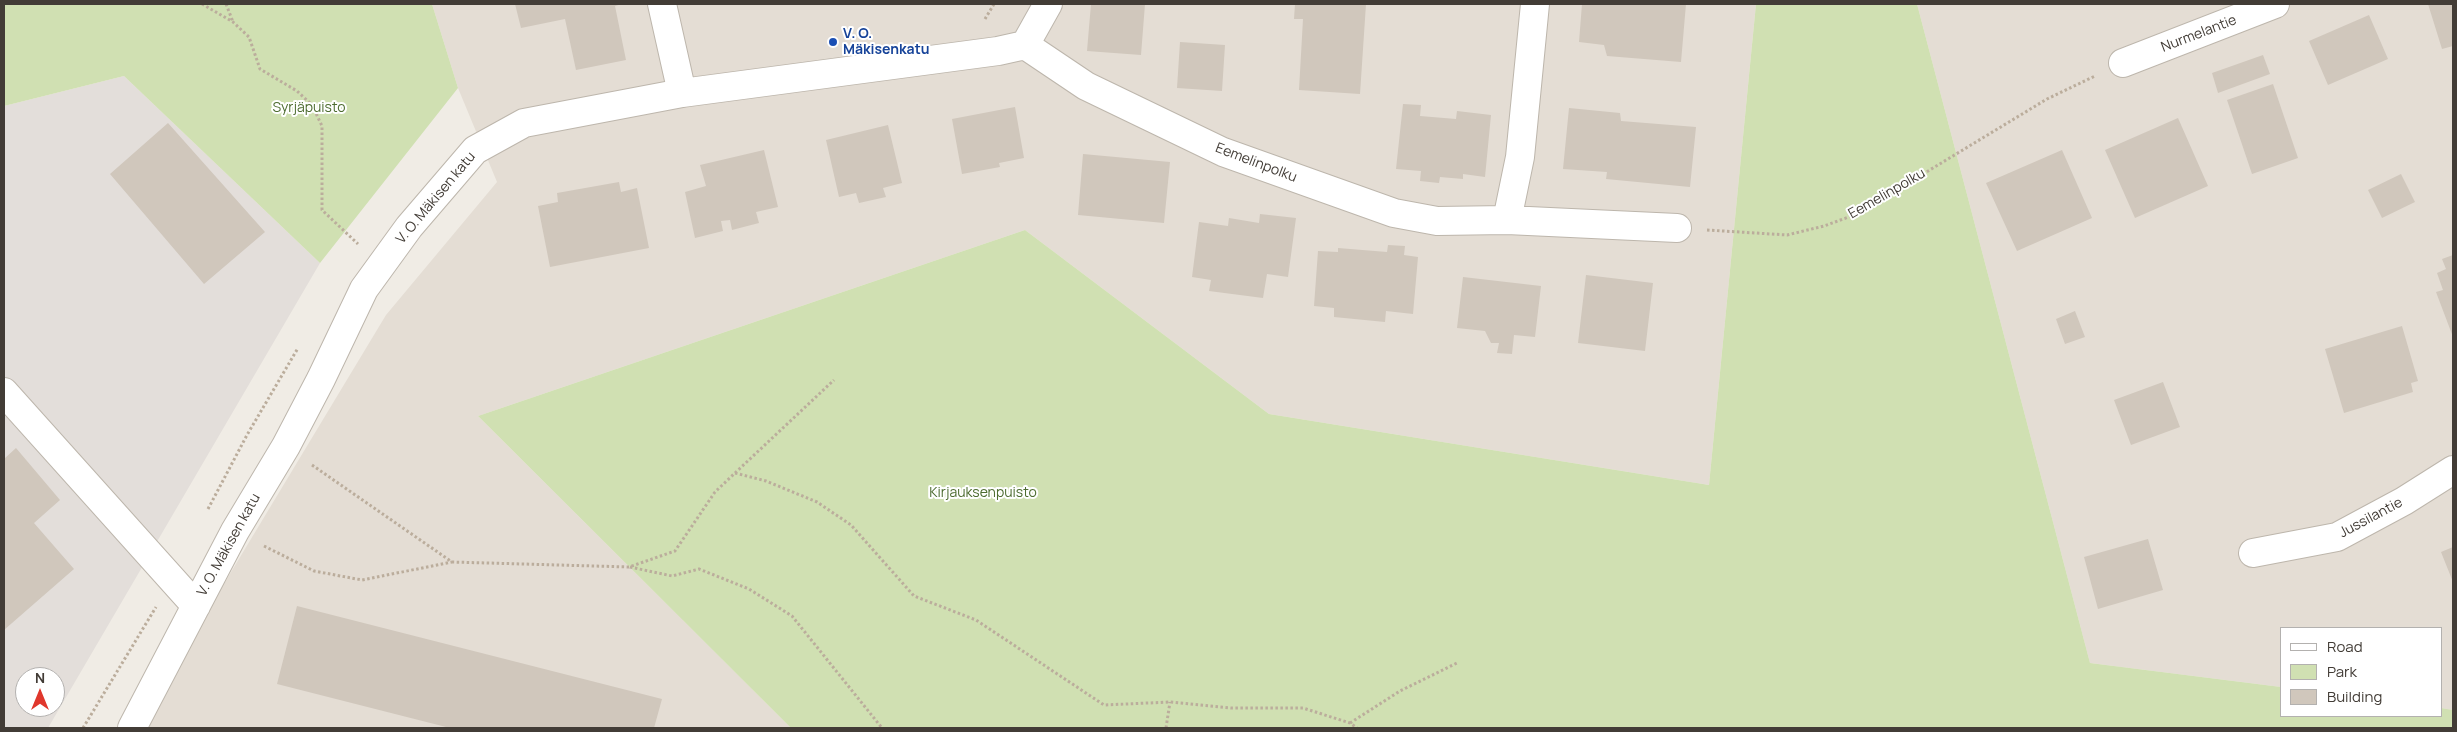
<!DOCTYPE html>
<html>
<head>
<meta charset="utf-8">
<style>
  body { margin:0 }
  #map { position:relative; width:2457px; height:732px; overflow:hidden; background:#f0ece5; font-family:Manrope,sans-serif }
  canvas { display:block }
  .frame { position:absolute; inset:0; border:5px solid #423c36; pointer-events:none }
  .legend { position:absolute; left:2280px; top:627px; width:162px; height:90px; box-sizing:border-box; background:#fff; border:1px solid #b3b1af; margin:0; padding:6px 9px; list-style:none; font-size:15px; color:#423c36 }
  .legend li { display:flex; align-items:center; gap:10px; height:25px }
  .legend b { width:25px; border:1px solid #b3b1af }
  .north { position:absolute; left:15px; top:667px; width:50px; height:50px; box-sizing:border-box; background:#fff; border:1px solid #b3b1af; border-radius:50%; rotate:0deg; font-size:14px; font-weight:700; line-height:20px; text-align:center; color:#423c36 }
  .north::after { content:''; display:block; margin:auto; width:18px; height:22px; background:#e0372c; clip-path:polygon(50% 0,100% 100%,50% 72%,0 100%) }
</style>
</head>
<body>
<div id="map">
<canvas width="2457" height="732"></canvas>
<div class="frame"></div>
<ul class="legend">
<li><b style="height:6px;background:#fff"></b>Road</li>
<li><b style="height:14px;background:#d0e0b2"></b>Park</li>
<li><b style="height:14px;background:#d0c7bc"></b>Building</li>
</ul>
<div class="north">N</div>
</div>
<script>
const ctx = document.querySelector('canvas').getContext('2d');
ctx.lineJoin = 'round';
function paint(path, color) {
  ctx.fillStyle = color;
  ctx.fill(path, 'evenodd');
}
function poly(rows) {
  const path = new Path2D();
  for (const r of rows) {
    path.moveTo(r[0], r[1]);
    for (let i = 2; i < r.length; i += 2) path.lineTo(r[i], r[i + 1]);
  }
  return path;
}
function strokePath(path, color, width, dash) {
  ctx.strokeStyle = color;
  ctx.lineWidth = width;
  ctx.lineCap = dash ? 'butt' : 'round';
  ctx.setLineDash(dash || []);
  ctx.stroke(path);
}
function write(font, color, halo, rows, align = 'center') {
  ctx.font = font + ' Manrope,sans-serif';
  ctx.lineWidth = 4;
  ctx.setLineDash([]);
  ctx.textBaseline = 'middle';
  ctx.strokeStyle = halo;
  ctx.fillStyle = color;
  for (const [text, x, y, turn = 0] of rows) {
    ctx.save();
    ctx.translate(x, y);
    ctx.rotate((+turn || 0) * Math.PI / 180);
    ctx.textAlign = isNaN(turn) ? turn : align;
    if (halo) ctx.strokeText(text, 0, 0);
    ctx.fillText(text, 0, 0);
    ctx.restore();
  }
}
paint(poly([
  [432,4,1756,4,1709,485,1269,414,1025,230,478,416,791,728,137,728,386,315,497,182,458,88],
  [1917,4,2453,4,2453,710,2441,708,2441,628,2281,628,2281,687,2090,663]
]), '#e4ddd4');
paint(poly([
  [124,76,320,263,48,728,4,728,4,106],
  [25,677,55,677,55,707,25,707]
]), '#e3deda');
paint(poly([
  [4,4,432,4,458,88,320,263,124,76,4,106],
  [1756,4,1917,4,2090,663,2281,687,2281,716,2441,716,2441,708,2453,710,2453,728,791,728,478,416,1025,230,1269,414,1709,485]
]), '#d0e0b2');
paint(poly([
  [515,4,622,4,615,6,626,60,576,70,565,19,521,28],
  [1091,4,1145,4,1141,55,1087,51],
  [1295,4,1366,4,1360,94,1299,90,1303,19,1294,19],
  [1582,4,1686,4,1681,62,1607,56,1604,45,1579,42],
  [2428,4,2453,4,2453,46,2442,49],
  [2369,15,2388,59,2328,85,2309,41],
  [1180,42,1225,45,1222,91,1177,88],
  [2263,55,2270,74,2218,93,2212,73],
  [2273,84,2298,158,2252,174,2227,100],
  [1403,104,1421,105,1420,116,1456,119,1457,111,1491,115,1485,177,1463,174,1463,179,1440,177,1439,183,1420,181,1421,171,1396,169],
  [1015,107,1024,158,999,163,1000,167,962,174,952,119],
  [1569,108,1620,113,1621,121,1696,127,1690,187,1606,179,1607,172,1563,169],
  [2178,118,2208,186,2135,218,2105,150],
  [168,123,265,232,204,284,110,174],
  [888,125,902,183,883,188,886,197,859,203,856,193,839,197,826,140],
  [764,150,778,207,756,212,759,223,732,230,730,220,721,221,723,231,695,238,685,192,706,186,700,165],
  [2062,150,2092,218,2017,251,1986,183],
  [1083,154,1170,162,1164,223,1078,215],
  [2401,174,2415,202,2382,218,2368,190],
  [619,182,621,192,637,188,649,248,550,267,538,206,558,202,557,193],
  [1260,214,1296,218,1288,277,1267,274,1263,298,1209,291,1211,280,1192,277,1199,222,1228,226,1229,218,1259,223],
  [1388,245,1405,246,1404,255,1418,257,1413,314,1386,311,1385,322,1334,317,1334,308,1314,306,1318,251,1338,252,1338,248,1387,252],
  [2453,255,2453,337,2436,292,2443,290,2437,273,2446,269,2442,259],
  [1586,275,1653,283,1645,351,1578,343],
  [1463,277,1541,286,1535,337,1514,335,1512,354,1497,353,1499,343,1491,343,1485,331,1457,328],
  [2075,311,2085,337,2065,344,2056,319],
  [2402,326,2418,381,2411,383,2413,392,2344,413,2325,349],
  [2163,382,2180,427,2131,445,2114,400],
  [16,448,60,500,34,523,74,569,4,630,4,459],
  [2148,539,2163,590,2098,609,2084,557],
  [2453,547,2453,582,2441,552],
  [297,606,662,699,654,728,450,728,277,684]
]), '#d0c7bc');
const minor = poly([
  [662,4,682,93],
  [1025,45,1086,86,1223,152,1394,213,1437,221,1507,220,1677,228],
  [2123,63,2275,4],
  [1507,220,1520,157,1535,4],
  [4,392,196,606],
  [2253,553,2337,537,2404,501,2453,470],
  [132,728,235,531,286,446,321,379,364,289,409,227,475,150,524,123,682,93,998,51,1025,45,1048,4]
]);
strokePath(minor, '#bdb6ac', 30);
strokePath(poly([
  [202,4,233,22,249,37,260,69,297,91,312,105,322,126,322,210,358,244],
  [226,4,233,22],
  [985,19,994,4],
  [1707,230,1787,235,1824,226,1857,214,2047,99,2095,76],
  [312,465,452,562,629,567,675,551,715,492,735,473,766,481,817,502,851,525,914,596,976,620,1104,705,1170,702,1231,708,1303,708,1350,723,1357,728],
  [735,473,834,380],
  [208,509,247,435,298,348],
  [264,546,314,571,362,580,452,562],
  [630,567,672,576,699,569,749,589,792,616,882,728],
  [1350,723,1400,691,1457,663],
  [83,728,156,607],
  [1166,728,1170,702]
]), '#bbad9c', 3, [2.5, 2.5]);
strokePath(minor, '#fff', 28);
for (const [x, y, r, color] of [
  [833,42,5,"#1a4fb4"]
]) {
  const dot = new Path2D();
  dot.arc(x, y, r, 0, 2 * Math.PI);
  ctx.fillStyle = color;
  ctx.fill(dot);
  strokePath(dot, '#fff', 2);
}
write('bold 14px', '#164399', '#fff', [
  ["V. O.",843,34],
  ["Mäkisenkatu",843,50]
], 'left');
write('14px', '#423c36', '#fff', [
  ["Nurmelantie",2199,34,-21],
  ["Eemelinpolku",1256,163,21],
  ["Eemelinpolku",1887,194,-30],
  ["V. O. Mäkisen katu",436,198,-50],
  ["Jussilantie",2371,518,-28],
  ["V. O. Mäkisen katu",229,545,-61]
]);
write('14px', '#4d6c30', '#fff', [
  ["Syrjäpuisto",309,108],
  ["Kirjauksenpuisto",983,493]
]);
</script>
</body>
</html>
